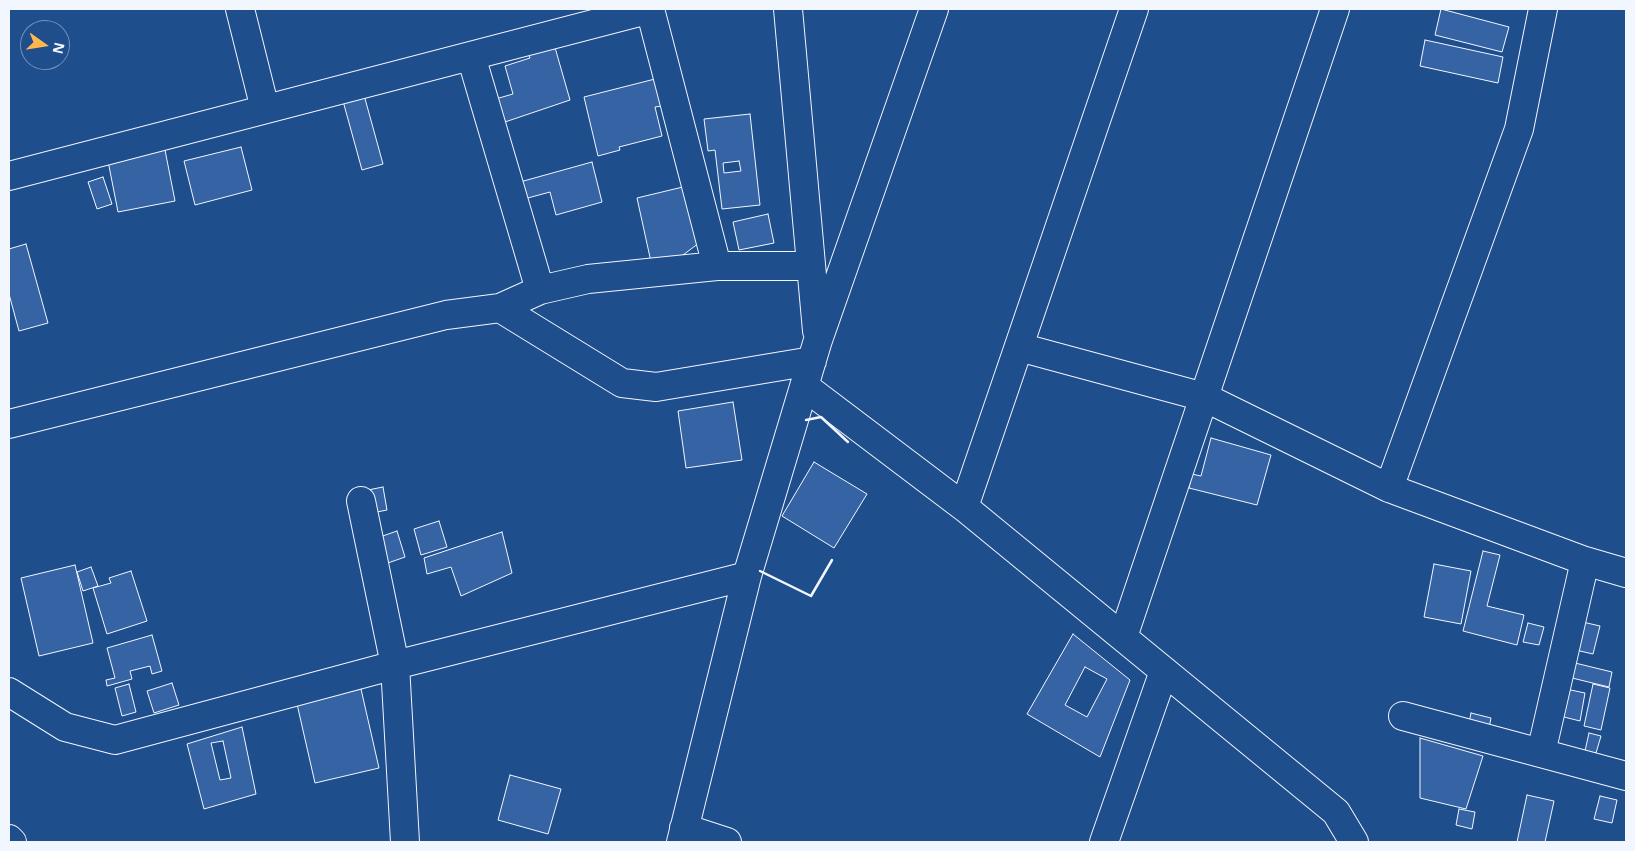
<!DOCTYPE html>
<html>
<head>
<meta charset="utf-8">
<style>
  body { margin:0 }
  #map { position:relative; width:1635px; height:851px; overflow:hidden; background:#1f4e8c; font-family:"Noto Sans",sans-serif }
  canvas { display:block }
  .frame { position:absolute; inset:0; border:10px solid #f2f6ff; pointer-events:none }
  .north { position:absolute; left:20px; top:20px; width:50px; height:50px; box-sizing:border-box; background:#1f4e8c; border:1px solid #7391ba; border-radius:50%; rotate:103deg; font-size:14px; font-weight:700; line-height:20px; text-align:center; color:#f2f6ff }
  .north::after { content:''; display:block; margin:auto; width:18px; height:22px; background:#ffb74d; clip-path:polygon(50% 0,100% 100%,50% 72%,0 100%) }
</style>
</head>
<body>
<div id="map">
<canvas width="1635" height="851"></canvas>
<div class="frame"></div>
<div class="north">N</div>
</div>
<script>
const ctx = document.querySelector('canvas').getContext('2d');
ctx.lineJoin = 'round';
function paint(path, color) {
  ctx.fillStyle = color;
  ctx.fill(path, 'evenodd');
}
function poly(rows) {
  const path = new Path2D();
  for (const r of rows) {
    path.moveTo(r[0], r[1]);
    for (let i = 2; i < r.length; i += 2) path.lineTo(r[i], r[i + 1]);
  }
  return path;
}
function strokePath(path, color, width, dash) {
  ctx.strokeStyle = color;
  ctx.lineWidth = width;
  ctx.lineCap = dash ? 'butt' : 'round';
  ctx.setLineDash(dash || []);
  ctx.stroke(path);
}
const building = poly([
  [1441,9,1509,27,1502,52,1435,35,1441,9],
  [1425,40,1503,57,1498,83,1420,66,1425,40],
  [554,44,570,100,499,124,492,100,513,94,505,66,530,58,527,51,554,44],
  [655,79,662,106,655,107,662,136,619,147,620,150,598,156,584,97,655,79],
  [364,95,383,164,362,170,343,101,364,95],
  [750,114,760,205,722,209,715,150,708,151,704,119,750,114],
  [739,161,741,171,724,173,723,163,739,161],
  [241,147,252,190,195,205,184,161,241,147],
  [165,150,175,201,118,212,108,161,165,150],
  [592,162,602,202,556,215,550,192,524,199,520,182,592,162],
  [103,177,112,204,97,209,88,182,103,177],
  [687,186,699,243,679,258,651,262,637,198,687,186],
  [768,214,774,243,739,250,733,222,768,214],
  [26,244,48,323,19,331,9,294,9,249,26,244],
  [733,402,742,460,686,468,678,411,733,402],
  [1211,438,1271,455,1257,505,1189,488,1192,474,1201,476,1211,438],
  [814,462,867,494,834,548,782,516,814,462],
  [383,487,387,510,372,513,368,490,383,487],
  [439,521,447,547,421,555,414,529,439,521],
  [397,531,405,557,385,564,377,538,397,531],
  [502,532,512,573,461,596,451,567,427,574,424,558,502,532],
  [1483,551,1500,555,1487,606,1524,615,1517,645,1463,631,1483,551],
  [1434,564,1471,571,1461,624,1424,617,1434,564],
  [75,565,93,643,39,656,21,578,75,565],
  [91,567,98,586,83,591,77,572,91,567],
  [131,571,147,621,107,634,93,588,111,583,109,578,131,571],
  [1574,620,1600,626,1593,654,1567,648,1574,620],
  [1528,623,1544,627,1539,645,1523,642,1528,623],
  [1073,634,1130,680,1100,757,1027,714,1073,634],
  [1085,667,1107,679,1087,717,1065,705,1085,667],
  [152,635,162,671,152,674,150,666,130,671,132,679,107,686,106,680,115,678,107,648,152,635],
  [1571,662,1612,672,1609,687,1568,677,1571,662],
  [172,683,179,705,154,713,147,691,172,683],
  [129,684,136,712,122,716,115,688,129,684],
  [1593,684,1610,688,1601,730,1584,726,1593,684],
  [361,689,379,768,315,783,297,704,361,689],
  [1566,689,1585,693,1580,721,1560,716,1566,689],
  [1471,713,1491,718,1485,747,1465,743,1471,713],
  [242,727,256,794,204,809,187,744,242,727],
  [223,741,231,778,220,780,211,743,223,741],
  [1589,733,1601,736,1596,753,1585,751,1589,733],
  [1420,738,1483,756,1466,809,1420,798,1420,738],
  [510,775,561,789,548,834,498,820,510,775],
  [1527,795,1554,801,1545,842,1517,842,1527,795],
  [1600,796,1617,800,1612,823,1594,819,1600,796],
  [1459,809,1475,812,1472,829,1456,825,1459,809]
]);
paint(building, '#3563a3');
strokePath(building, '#f2f6ff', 1);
const minor = poly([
  [240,9,265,109],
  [650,9,717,266],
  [788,9,817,331],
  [471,56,540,290],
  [9,176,651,9],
  [500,308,540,290,588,279,717,266,811,266],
  [1019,347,1204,397,1389,488,1585,561,1626,573],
  [804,386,964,507,1336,812,1354,842],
  [9,424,446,315,500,308,622,383,656,387,812,361],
  [1389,488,1519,129,1543,9],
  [361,501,395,665,405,842],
  [964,507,1134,9],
  [1123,637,1335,9],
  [9,692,65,727,115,740,395,665,747,576],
  [1403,716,1626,776],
  [1541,753,1585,561],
  [684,828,727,842],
  [9,839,12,842],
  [681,842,747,576,818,340,934,9],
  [1104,842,1164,671]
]);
strokePath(minor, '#f2f6ff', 30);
strokePath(minor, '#1f4e8c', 28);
strokePath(poly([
  [806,420,821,417,848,442],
  [760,571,811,596,832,560]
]), '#f2f6ff', 2.5);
</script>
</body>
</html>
